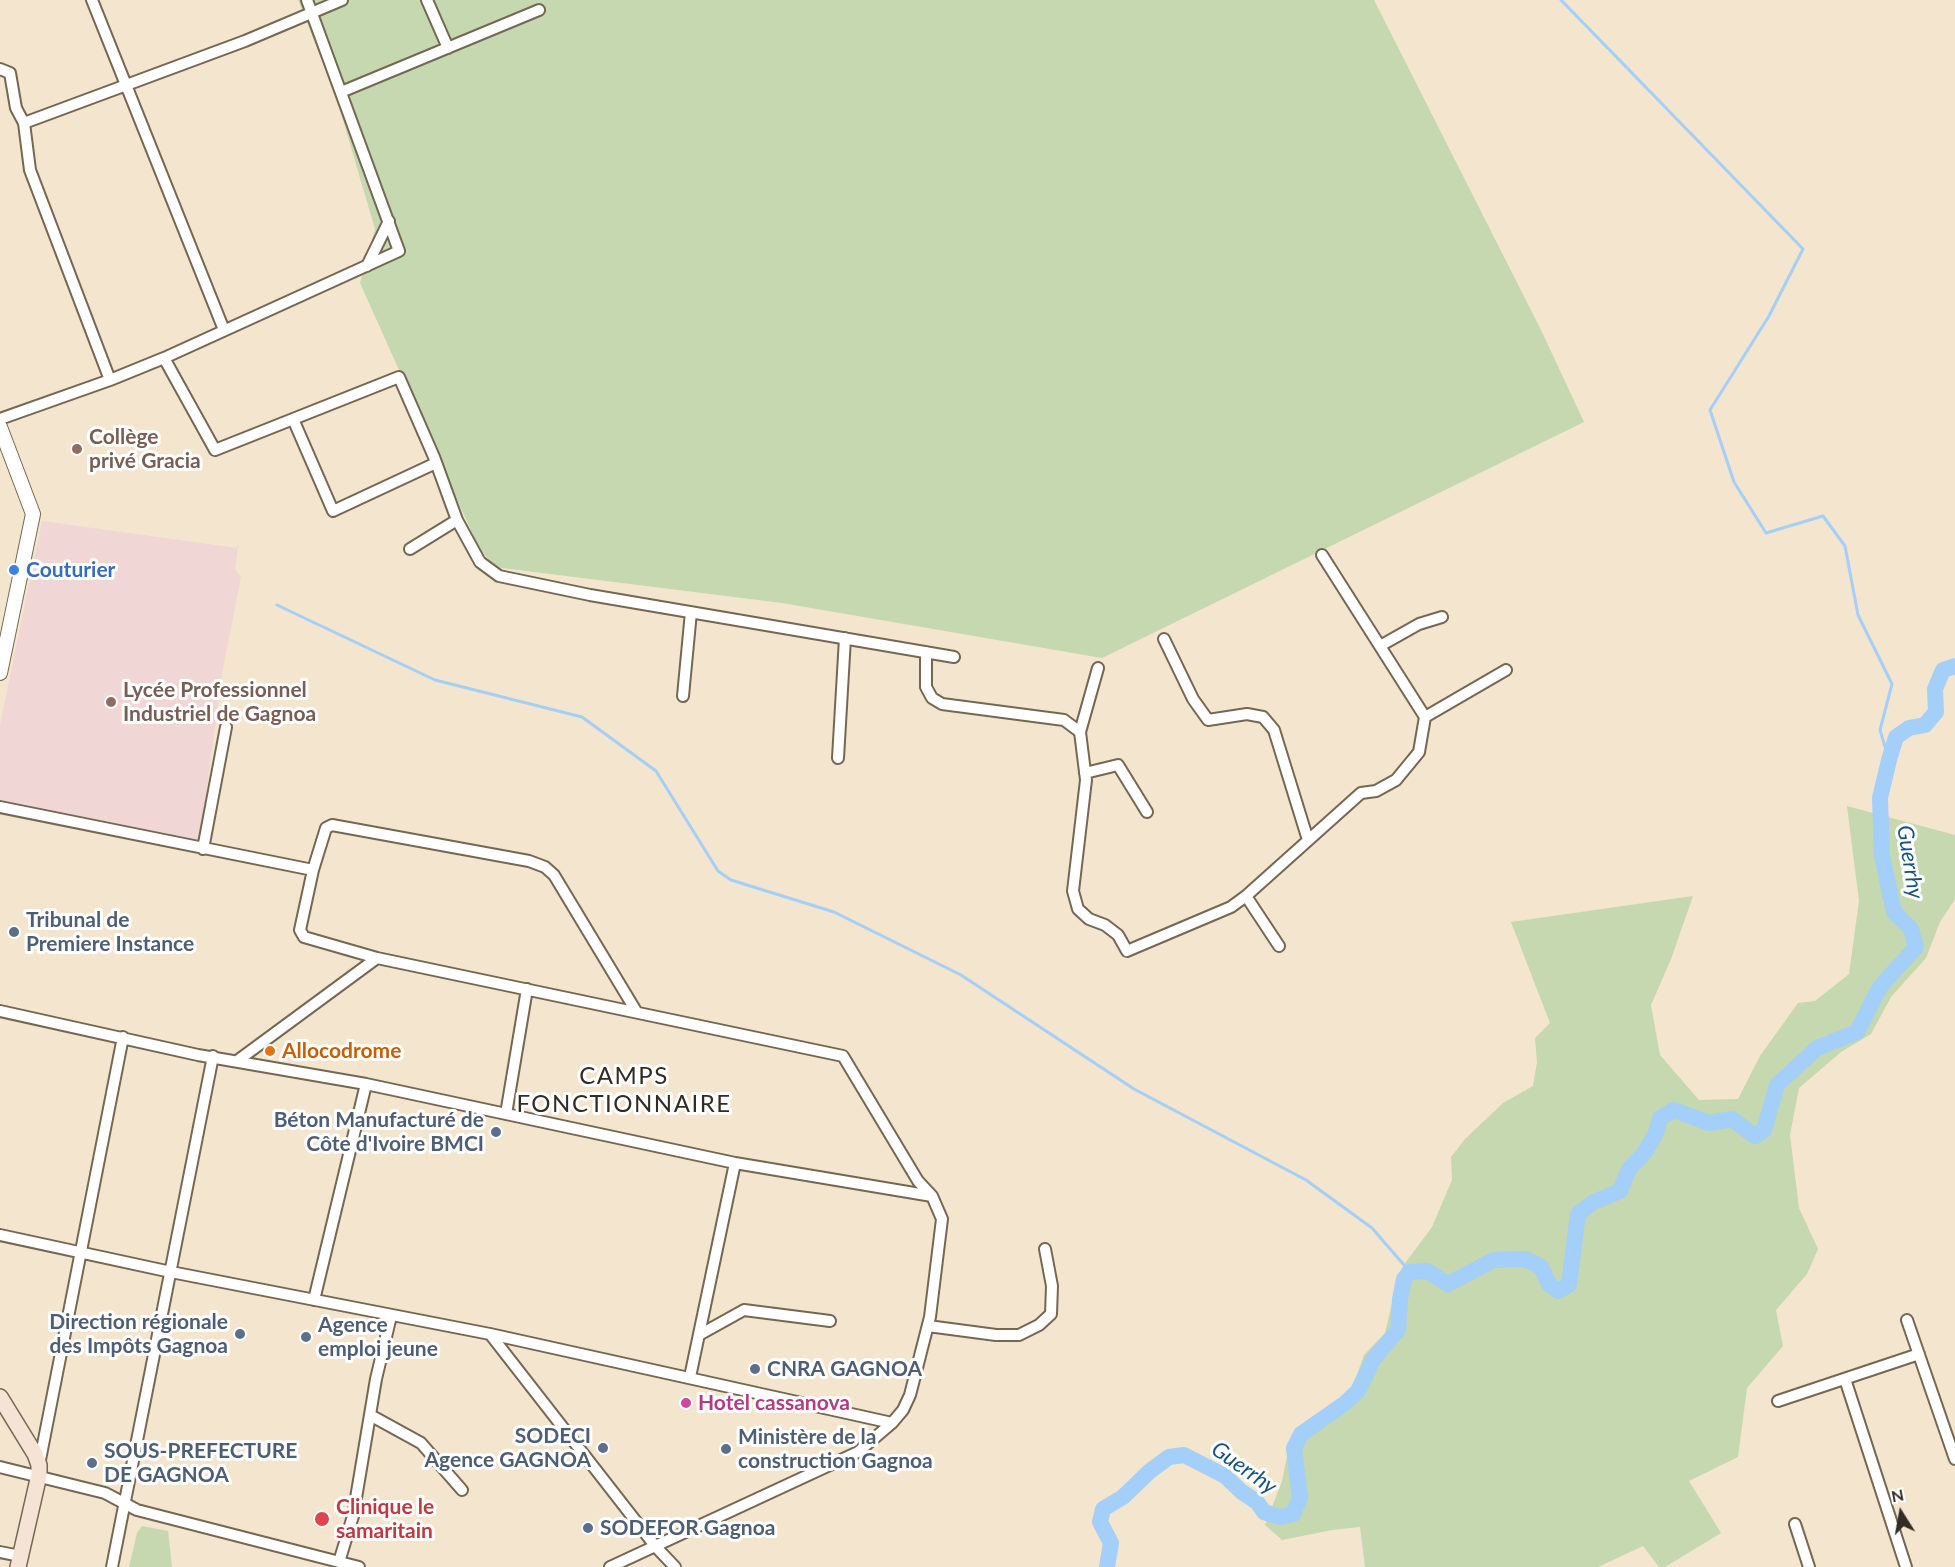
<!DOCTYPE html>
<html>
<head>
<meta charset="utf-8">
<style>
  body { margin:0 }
  #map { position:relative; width:1955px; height:1567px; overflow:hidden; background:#f3e5ce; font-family:Lato,sans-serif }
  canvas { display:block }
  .north { position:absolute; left:1871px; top:1483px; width:60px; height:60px; -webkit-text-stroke:4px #fff; paint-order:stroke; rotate:349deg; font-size:16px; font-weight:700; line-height:24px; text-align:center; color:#322c24 }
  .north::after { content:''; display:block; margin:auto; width:21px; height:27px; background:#322c24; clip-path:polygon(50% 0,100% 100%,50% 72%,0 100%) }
</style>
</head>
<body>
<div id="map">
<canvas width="1955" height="1567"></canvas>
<div class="north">N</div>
</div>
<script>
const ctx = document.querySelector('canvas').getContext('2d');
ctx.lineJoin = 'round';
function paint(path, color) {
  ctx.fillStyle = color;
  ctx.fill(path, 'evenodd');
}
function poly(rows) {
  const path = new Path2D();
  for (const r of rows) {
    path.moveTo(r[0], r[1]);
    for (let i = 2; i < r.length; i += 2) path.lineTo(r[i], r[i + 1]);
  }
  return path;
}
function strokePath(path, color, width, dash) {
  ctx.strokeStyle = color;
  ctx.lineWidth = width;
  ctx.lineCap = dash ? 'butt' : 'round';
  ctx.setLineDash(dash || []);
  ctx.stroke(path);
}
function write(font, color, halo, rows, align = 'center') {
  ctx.font = font + ' Lato,sans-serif';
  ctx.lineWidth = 6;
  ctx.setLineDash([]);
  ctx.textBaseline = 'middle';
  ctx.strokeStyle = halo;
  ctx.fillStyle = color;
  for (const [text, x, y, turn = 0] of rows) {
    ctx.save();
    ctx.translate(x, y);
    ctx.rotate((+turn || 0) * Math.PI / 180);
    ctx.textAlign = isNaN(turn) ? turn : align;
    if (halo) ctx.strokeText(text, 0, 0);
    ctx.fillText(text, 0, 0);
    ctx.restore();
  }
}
paint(poly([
  [42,521,237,548,239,541,235,569,241,577,221,679,200,844,0,805,0,725]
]), '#f0d6d4');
paint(poly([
  [298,0,1374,0,1541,330,1584,422,1102,658,782,603,494,567,478,546,360,283,375,229,336,96],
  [1847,806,1955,835,1955,899,1940,922,1926,958,1891,997,1871,1034,1841,1052,1799,1088,1790,1135,1799,1208,1818,1249,1807,1274,1776,1310,1783,1346,1747,1388,1738,1457,1689,1481,1721,1533,1665,1567,1659,1567,1643,1546,1598,1567,1365,1567,1360,1527,1332,1530,1282,1540,1265,1525,1282,1481,1289,1447,1296,1430,1345,1398,1353,1386,1364,1355,1385,1333,1397,1282,1403,1266,1432,1227,1452,1180,1451,1157,1465,1139,1503,1103,1533,1086,1537,1062,1535,1038,1550,1023,1511,922,1693,896,1671,959,1651,1005,1660,1055,1699,1100,1738,1099,1760,1056,1798,1003,1815,1001,1849,974,1859,901],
  [142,1526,168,1531,172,1567,129,1567,137,1533]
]), '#c5d8b0');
strokePath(poly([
  [1561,0,1803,249,1769,316,1710,410,1734,482,1766,533,1823,516,1845,546,1858,615,1892,684,1880,730,1889,760],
  [277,605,435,680,582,717,656,771,718,871,731,880,834,912,961,975,1134,1089,1306,1180,1372,1228,1410,1272]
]), '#a4cff8', 3);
strokePath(poly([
  [1107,1567,1111,1543,1100,1522,1103,1509,1123,1497,1150,1471,1169,1457,1184,1455,1225,1476,1242,1492,1257,1502,1264,1512,1280,1517,1293,1514,1300,1498,1294,1448,1301,1434,1344,1404,1358,1391,1373,1360,1398,1330,1400,1299,1404,1279,1410,1272,1427,1271,1448,1284,1494,1260,1525,1259,1541,1267,1549,1284,1558,1291,1569,1285,1578,1214,1592,1203,1620,1191,1629,1169,1645,1152,1656,1133,1660,1118,1674,1110,1709,1123,1732,1119,1755,1136,1764,1130,1777,1085,1817,1048,1857,1032,1880,987,1916,947,1911,929,1894,912,1882,856,1880,798,1889,760,1896,737,1909,728,1925,725,1936,712,1935,689,1943,670,1955,666]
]), '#a4cff8', 16);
const minor = poly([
  [92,0,224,330],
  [427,0,448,48],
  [0,69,10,73,16,108,24,123,245,41,342,0],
  [341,92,539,10],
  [24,123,30,170,110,380],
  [367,266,389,221],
  [164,358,215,450,399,377,434,457,457,520,480,562,499,576,590,595,954,657],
  [0,419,110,380,164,358,399,251,307,0],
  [293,419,333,511,436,463],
  [410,549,457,520],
  [1164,639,1193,699,1208,720,1247,714,1263,717,1274,730,1308,840],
  [1380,646,1419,624,1442,617],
  [926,652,926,687,932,698,942,704,1064,720,1080,732],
  [1098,668,1080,732,1086,780,1073,891,1078,909,1089,919,1105,925,1118,935,1127,951,1231,907,1246,896],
  [683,696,691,612],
  [1425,717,1506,670],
  [838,758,845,638],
  [1085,773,1118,765,1147,812],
  [0,807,313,870],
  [203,849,226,727],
  [1279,946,1246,896,1361,793,1376,791,1396,780,1419,752,1425,717,1322,555],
  [0,1011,198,1055,366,1084,735,1163,932,1196],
  [237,1061,377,958],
  [506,1114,527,989],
  [0,1235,171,1272,490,1334,892,1423],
  [314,1300,366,1084],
  [1907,1320,1955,1459],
  [928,1326,996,1335,1019,1335,1039,1325,1051,1314,1052,1286,1045,1249],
  [490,1334,656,1547,675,1567],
  [699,1335,744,1310,830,1321],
  [690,1377,735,1163],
  [1845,1379,1906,1567],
  [1778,1401,1919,1354],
  [370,1415,421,1443,462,1490],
  [39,1465,123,1037],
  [0,1467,105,1493,137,1510,359,1567],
  [1795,1524,1809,1567],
  [0,1552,20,1556],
  [339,1562,353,1516,376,1379,391,1316],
  [112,1567,213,1056],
  [610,1567,858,1452,892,1423,903,1410,910,1395,930,1317,942,1219,932,1196,918,1181,843,1056,377,958,304,937,300,930,313,870,326,828,332,825,529,861,545,867,554,875,636,1011]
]);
const tertiary = poly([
  [0,427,33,514,0,673]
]);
const secondary = poly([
  [0,1397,35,1454,39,1465,39,1475,18,1567]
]);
strokePath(minor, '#746854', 14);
strokePath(tertiary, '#746854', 16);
strokePath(secondary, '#746854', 18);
strokePath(minor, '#fff', 10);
strokePath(tertiary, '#fff', 14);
strokePath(secondary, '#f5e3d5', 15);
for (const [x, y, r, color] of [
  [77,449,6,"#8d6e63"],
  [14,570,6,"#3f7fe0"],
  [111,702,6,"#8d6e63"],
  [14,932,6,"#5c6f8a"],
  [270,1051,6,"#e8710a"],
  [496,1132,6,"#5c6f8a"],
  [240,1334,6,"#5c6f8a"],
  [306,1337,6,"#5c6f8a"],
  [755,1369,6,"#5c6f8a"],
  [686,1403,6,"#d1479c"],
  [603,1448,6,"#5c6f8a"],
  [726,1449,6,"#5c6f8a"],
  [92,1463,6,"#5c6f8a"],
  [322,1519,8,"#e0444e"],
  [588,1528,6,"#5c6f8a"]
]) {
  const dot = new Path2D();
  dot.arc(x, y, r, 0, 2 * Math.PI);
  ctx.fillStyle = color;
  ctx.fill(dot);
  strokePath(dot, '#fff', 2);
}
write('bold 21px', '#785e54', '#fff', [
  ["Collège",89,437],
  ["privé Gracia",89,461],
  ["Lycée Professionnel",123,690],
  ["Industriel de Gagnoa",123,714]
], 'left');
write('bold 21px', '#366cbe', '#fff', [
  ["Couturier",26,570]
], 'left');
write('bold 21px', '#4e5e75', '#fff', [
  ["Tribunal de",26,920],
  ["Premiere Instance",26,944],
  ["Béton Manufacturé de",484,1120,"right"],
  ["Côte d'Ivoire BMCI",484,1144,"right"],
  ["Direction régionale",228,1322,"right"],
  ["des Impôts Gagnoa",228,1346,"right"],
  ["Agence",318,1325],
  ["emploi jeune",318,1349],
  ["CNRA GAGNOA",767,1369],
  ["SODECI",591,1436,"right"],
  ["Agence GAGNOA",591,1460,"right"],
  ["Ministère de la",738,1437],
  ["construction Gagnoa",738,1461],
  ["SOUS-PREFECTURE",104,1451],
  ["DE GAGNOA",104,1475],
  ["SODEFOR Gagnoa",600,1528]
], 'left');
write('bold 21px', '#c56008', '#fff', [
  ["Allocodrome",282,1051]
], 'left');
write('bold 21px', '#b23c85', '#fff', [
  ["Hotel cassanova",698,1403]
], 'left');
write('bold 21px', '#be3a42', '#fff', [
  ["Clinique le",336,1507],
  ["samaritain",336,1531]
], 'left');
write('italic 22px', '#185080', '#fff', [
  ["Guerrhy",1910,862,81],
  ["Guerrhy",1244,1468,35]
]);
ctx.letterSpacing = '1.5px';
write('24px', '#322c24', '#fff', [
  ["CAMPS",624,1076],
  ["FONCTIONNAIRE",624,1104]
]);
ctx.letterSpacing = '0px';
</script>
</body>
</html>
